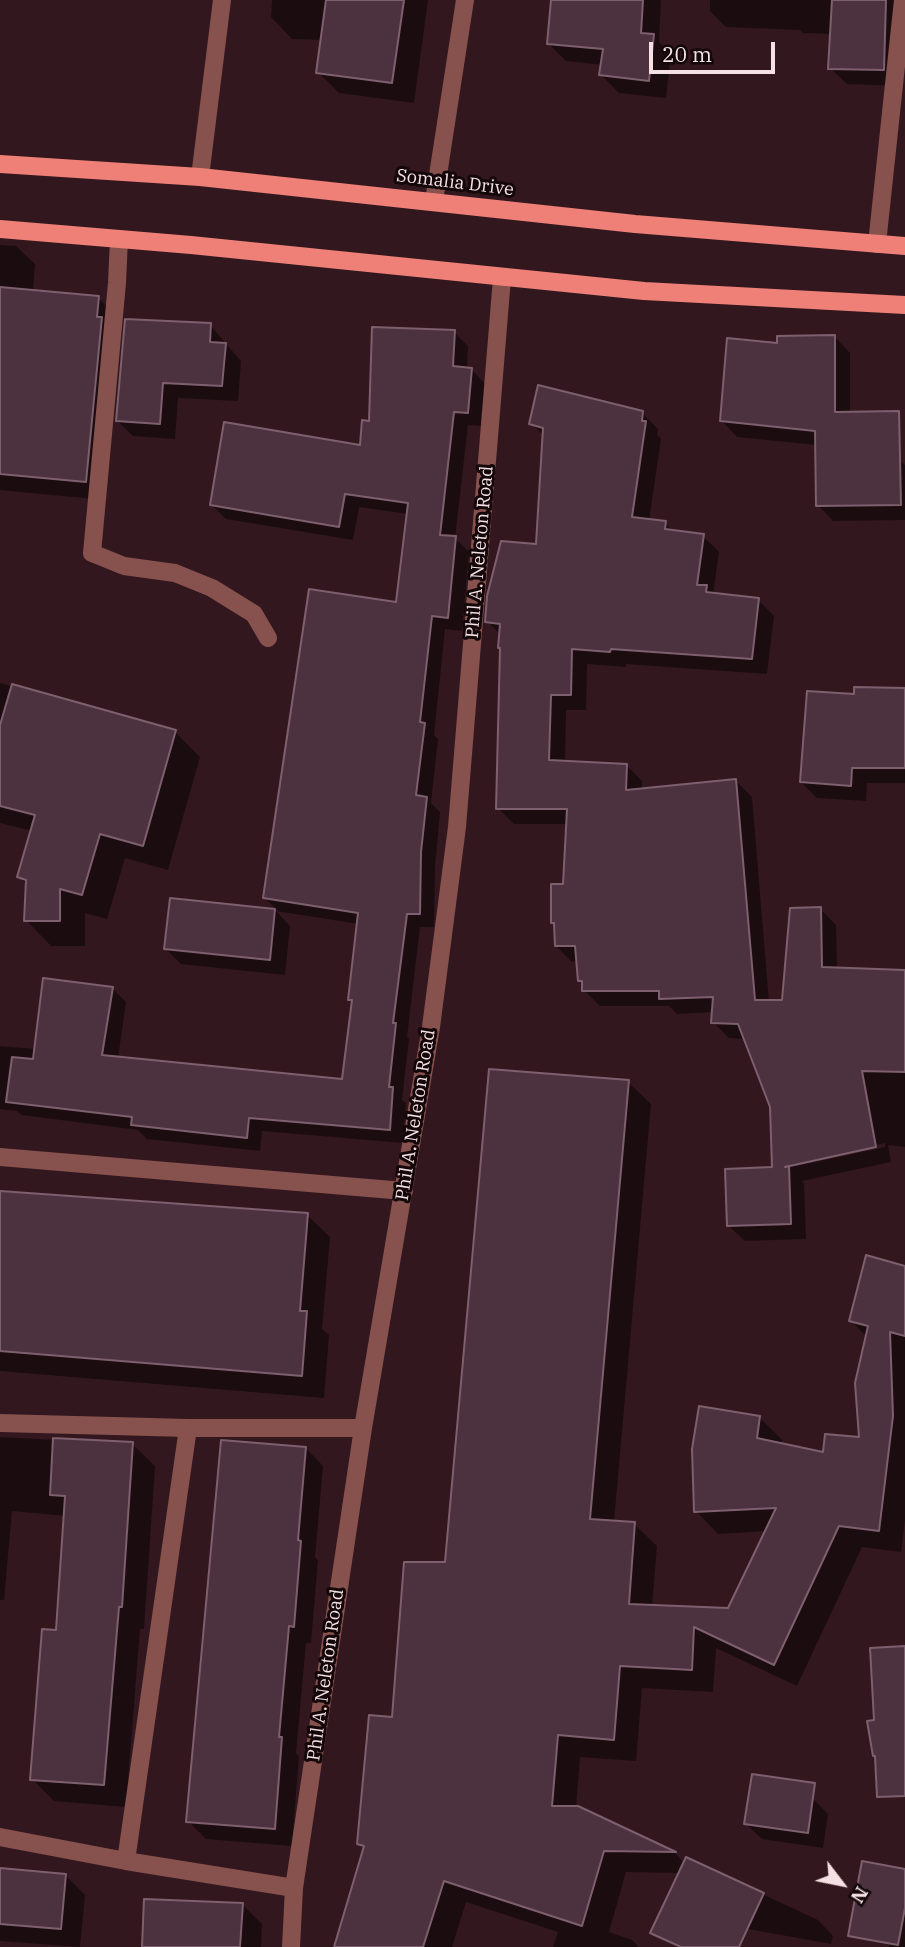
<!DOCTYPE html>
<html>
<head>
<meta charset="utf-8">
<style>
  body { margin:0 }
  #map { position:relative; width:905px; height:1947px; overflow:hidden; background:#33171e; font-family:"IBM Plex Serif",serif }
  canvas { display:block }
  .north { position:absolute; left:807px; top:1849px; width:70px; height:70px; -webkit-text-stroke:5px #130709; paint-order:stroke; rotate:122deg; font-size:19px; font-weight:700; line-height:28px; text-align:center; color:#f5e0e3 }
  .north::after { content:''; display:block; margin:auto; width:24px; height:32px; background:#f5e0e3; clip-path:polygon(50% 0,100% 100%,50% 72%,0 100%) }
  .scale { position:absolute; left:649px; top:42px; width:126px; height:32px; box-sizing:border-box; border:4px solid #f5e0e3; border-top:0; padding-left:9px; font-size:21px; line-height:24px; white-space:nowrap; color:#f5e0e3; -webkit-text-stroke:5px #130709; paint-order:stroke }
</style>
</head>
<body>
<div id="map">
<canvas width="905" height="1947"></canvas>
<div class="north">N</div>
<div class="scale">20 m</div>
</div>
<script>
const ctx = document.querySelector('canvas').getContext('2d');
ctx.lineJoin = 'round';
function paint(path, color) {
  ctx.fillStyle = color;
  ctx.fill(path, 'evenodd');
}
function poly(rows) {
  const path = new Path2D();
  for (const r of rows) {
    path.moveTo(r[0], r[1]);
    for (let i = 2; i < r.length; i += 2) path.lineTo(r[i], r[i + 1]);
  }
  return path;
}
function strokePath(path, color, width, dash) {
  ctx.strokeStyle = color;
  ctx.lineWidth = width;
  ctx.lineCap = dash ? 'butt' : 'round';
  ctx.setLineDash(dash || []);
  ctx.stroke(path);
}
function write(font, color, halo, rows, align = 'center') {
  ctx.font = font + ' "IBM Plex Serif",serif';
  ctx.lineWidth = 6;
  ctx.setLineDash([]);
  ctx.textBaseline = 'middle';
  ctx.strokeStyle = halo;
  ctx.fillStyle = color;
  for (const [text, x, y, turn = 0] of rows) {
    ctx.save();
    ctx.translate(x, y);
    ctx.rotate((+turn || 0) * Math.PI / 180);
    ctx.textAlign = isNaN(turn) ? turn : align;
    if (halo) ctx.strokeText(text, 0, 0);
    ctx.fillText(text, 0, 0);
    ctx.restore();
  }
}
paint(poly([
  [272,0,428,0,414,103,339,93,318,72,322,40,292,39,271,17],
  [553,0,661,0,659,42,671,54,666,98,619,93,601,75,603,65,566,61,548,43],
  [710,0,905,0,900,86,847,84,830,68,832,34,803,33,800,30,726,27,710,11],
  [0,245,16,246,35,264,33,292,98,298,117,316,105,500,0,490],
  [210,325,241,361,238,401,178,398,175,439,133,436,117,421],
  [454,332,468,346,467,369,471,369,485,384,481,426,468,425,455,538,469,552,462,631,445,629,434,735,438,739,431,803,440,812,435,867,434,927,420,927,407,1037,409,1039,402,1100,406,1103,403,1143,262,1131,260,1151,147,1139,138,1130,22,1115,17,1111,0,1109,0,1046,36,1049,112,988,126,1002,118,1058,344,1081,353,1003,349,999,359,924,276,911,290,926,285,975,181,964,166,949,171,900,278,911,265,898,398,604,408,514,359,507,353,540,226,519,212,505,362,447,370,422],
  [835,337,850,353,850,413,905,465,905,520,833,521,818,505,817,445,737,437,722,421,778,345],
  [642,413,658,429,657,435,661,439,649,521,665,523,674,532,703,536,719,552,713,595,758,600,774,616,767,674,626,664,626,667,587,664,586,710,566,710,565,762,626,765,642,781,642,790,736,781,752,797,769,1002,784,1002,820,909,836,925,837,969,905,972,905,1147,888,1145,891,1162,802,1181,804,1184,806,1239,745,1241,729,1226,774,1169,771,1107,745,1039,729,1038,713,1022,713,1012,677,1014,669,1006,600,1006,584,990,584,984,580,980,578,961,572,962,556,946,556,925,552,922,565,886,568,824,514,824,498,808,501,635,487,621,538,546,544,436,531,423],
  [885,1143,885,1147,786,1168,786,1164],
  [0,683,175,732,200,757,168,870,125,858,107,919,85,913,85,946,51,946,26,920,27,885,19,877,32,831,0,823],
  [905,689,905,783,867,783,866,801,817,798,801,782],
  [628,1082,651,1104,614,1522,634,1524,657,1546,652,1607,729,1610,767,1531,718,1534,696,1511,759,1417,782,1440,781,1445,825,1454,861,1439,867,1337,851,1321,905,1267,905,1520,901,1552,862,1547,797,1686,716,1648,713,1692,642,1688,636,1761,580,1757,576,1808,675,1853,685,1864,687,1859,818,1920,833,1936,831,1944,682,1917,680,1873,626,1872,609,1932,632,1940,639,1947,553,1947,558,1932,466,1902,452,1947,336,1947,365,1850,359,1843,394,1719,446,1564],
  [0,1192,307,1215,330,1237,322,1329,329,1335,324,1398,0,1371],
  [0,1437,132,1444,155,1466,144,1629,140,1629,126,1807,54,1801,32,1779,58,1632,66,1516,12,1511,4,1600,0,1600],
  [306,1448,323,1466,315,1557,318,1560,311,1643,306,1643,296,1753,299,1756,292,1846,206,1839,188,1821],
  [812,1798,828,1814,823,1848,762,1839,746,1824],
  [885,1867,905,1870,905,1947,889,1947],
  [0,1870,65,1875,85,1895,80,1947,0,1941],
  [242,1904,262,1924,261,1947,143,1947]
]), '#0007');
const building = poly([
  [326,0,404,0,392,83,316,73,326,0],
  [551,0,643,0,641,33,654,34,649,81,599,75,603,49,547,44,551,0],
  [832,0,886,0,884,70,828,69,832,0],
  [0,287,99,296,97,317,102,317,86,482,0,474,0,287],
  [125,319,211,323,210,342,226,343,222,386,163,383,160,424,116,421,125,319],
  [372,327,455,330,453,366,472,368,468,413,454,412,440,535,456,536,448,618,432,616,420,722,425,723,416,795,427,797,421,852,420,914,407,914,393,1023,396,1023,389,1087,393,1087,390,1130,249,1118,247,1138,131,1125,132,1117,6,1102,12,1057,33,1059,43,978,113,987,102,1055,342,1079,352,1000,348,1000,358,913,263,898,309,589,396,602,408,503,345,494,339,527,210,505,224,422,360,445,362,420,369,421,372,327],
  [835,335,835,412,899,411,901,505,816,506,815,431,720,421,727,338,777,343,777,336,835,335],
  [538,385,643,411,642,421,646,421,632,517,666,521,665,529,704,534,697,585,707,585,706,592,759,598,752,659,611,649,610,652,572,649,571,695,551,695,549,760,627,764,626,790,736,779,755,1000,782,1000,790,908,821,907,822,967,905,970,905,1072,862,1071,876,1147,785,1167,789,1166,791,1224,727,1226,725,1169,772,1167,770,1107,738,1024,711,1023,713,997,659,999,659,991,582,991,582,981,578,981,575,946,555,946,554,923,551,923,551,884,563,884,567,809,496,809,500,648,498,648,500,624,485,622,487,596,501,541,536,544,543,428,529,424,538,385],
  [12,684,176,730,143,846,100,834,82,895,60,889,60,921,24,921,26,880,17,877,35,815,0,806,0,725,12,684],
  [854,687,905,688,905,768,852,768,851,786,800,782,807,691,854,694,854,687],
  [170,898,275,909,270,960,164,949,170,898],
  [489,1069,629,1080,590,1519,635,1522,629,1604,728,1608,776,1508,694,1512,692,1449,699,1406,760,1416,757,1438,823,1452,825,1434,859,1437,855,1383,868,1326,849,1321,866,1255,905,1266,905,1336,890,1332,893,1416,879,1531,839,1526,774,1665,694,1627,692,1670,620,1666,614,1740,558,1735,552,1806,578,1806,676,1852,604,1851,582,1926,444,1881,423,1947,334,1947,364,1846,357,1844,369,1715,392,1717,404,1562,445,1562,489,1069],
  [0,1191,308,1213,300,1311,307,1311,302,1376,0,1351,0,1191],
  [53,1438,133,1442,122,1607,119,1607,104,1785,30,1780,42,1629,56,1630,65,1496,50,1495,53,1438],
  [221,1440,306,1447,298,1540,301,1541,294,1627,289,1626,279,1737,282,1737,275,1829,186,1822,221,1440],
  [905,1646,905,1796,877,1797,875,1756,873,1756,867,1721,874,1720,870,1648,905,1646],
  [752,1774,815,1783,808,1833,744,1824,752,1774],
  [686,1857,764,1893,739,1947,681,1947,650,1933,686,1857],
  [862,1861,905,1869,905,1908,898,1945,848,1936,862,1861],
  [0,1868,66,1874,61,1929,0,1924,0,1868],
  [144,1899,243,1903,240,1947,142,1947,144,1899]
]);
paint(building, '#4c313f');
strokePath(building, '#7e5f6e', 2);
strokePath(poly([
  [200,177,222,0],
  [434,201,465,0],
  [119,239,117,283,92,553,124,566,175,573,212,588,254,614,268,638],
  [877,244,903,0],
  [0,1157,404,1191],
  [0,1423,188,1428,363,1428],
  [0,1837,126,1861,294,1888],
  [126,1861,188,1428],
  [291,1947,294,1888,363,1428,431,1027,457,827,502,278]
]), '#87524d', 18);
strokePath(poly([
  [0,164,200,177,635,224,905,246],
  [0,229,191,245,644,291,905,305]
]), '#ee8077', 18);
write('18px', '#f5e0e3', '#130709', [
  ["Somalia Drive",455,183,7],
  ["Phil A. Neleton Road",480,552,-85],
  ["Phil A. Neleton Road",416,1115,-81],
  ["Phil A. Neleton Road",326,1675,-82]
]);
</script>
</body>
</html>
